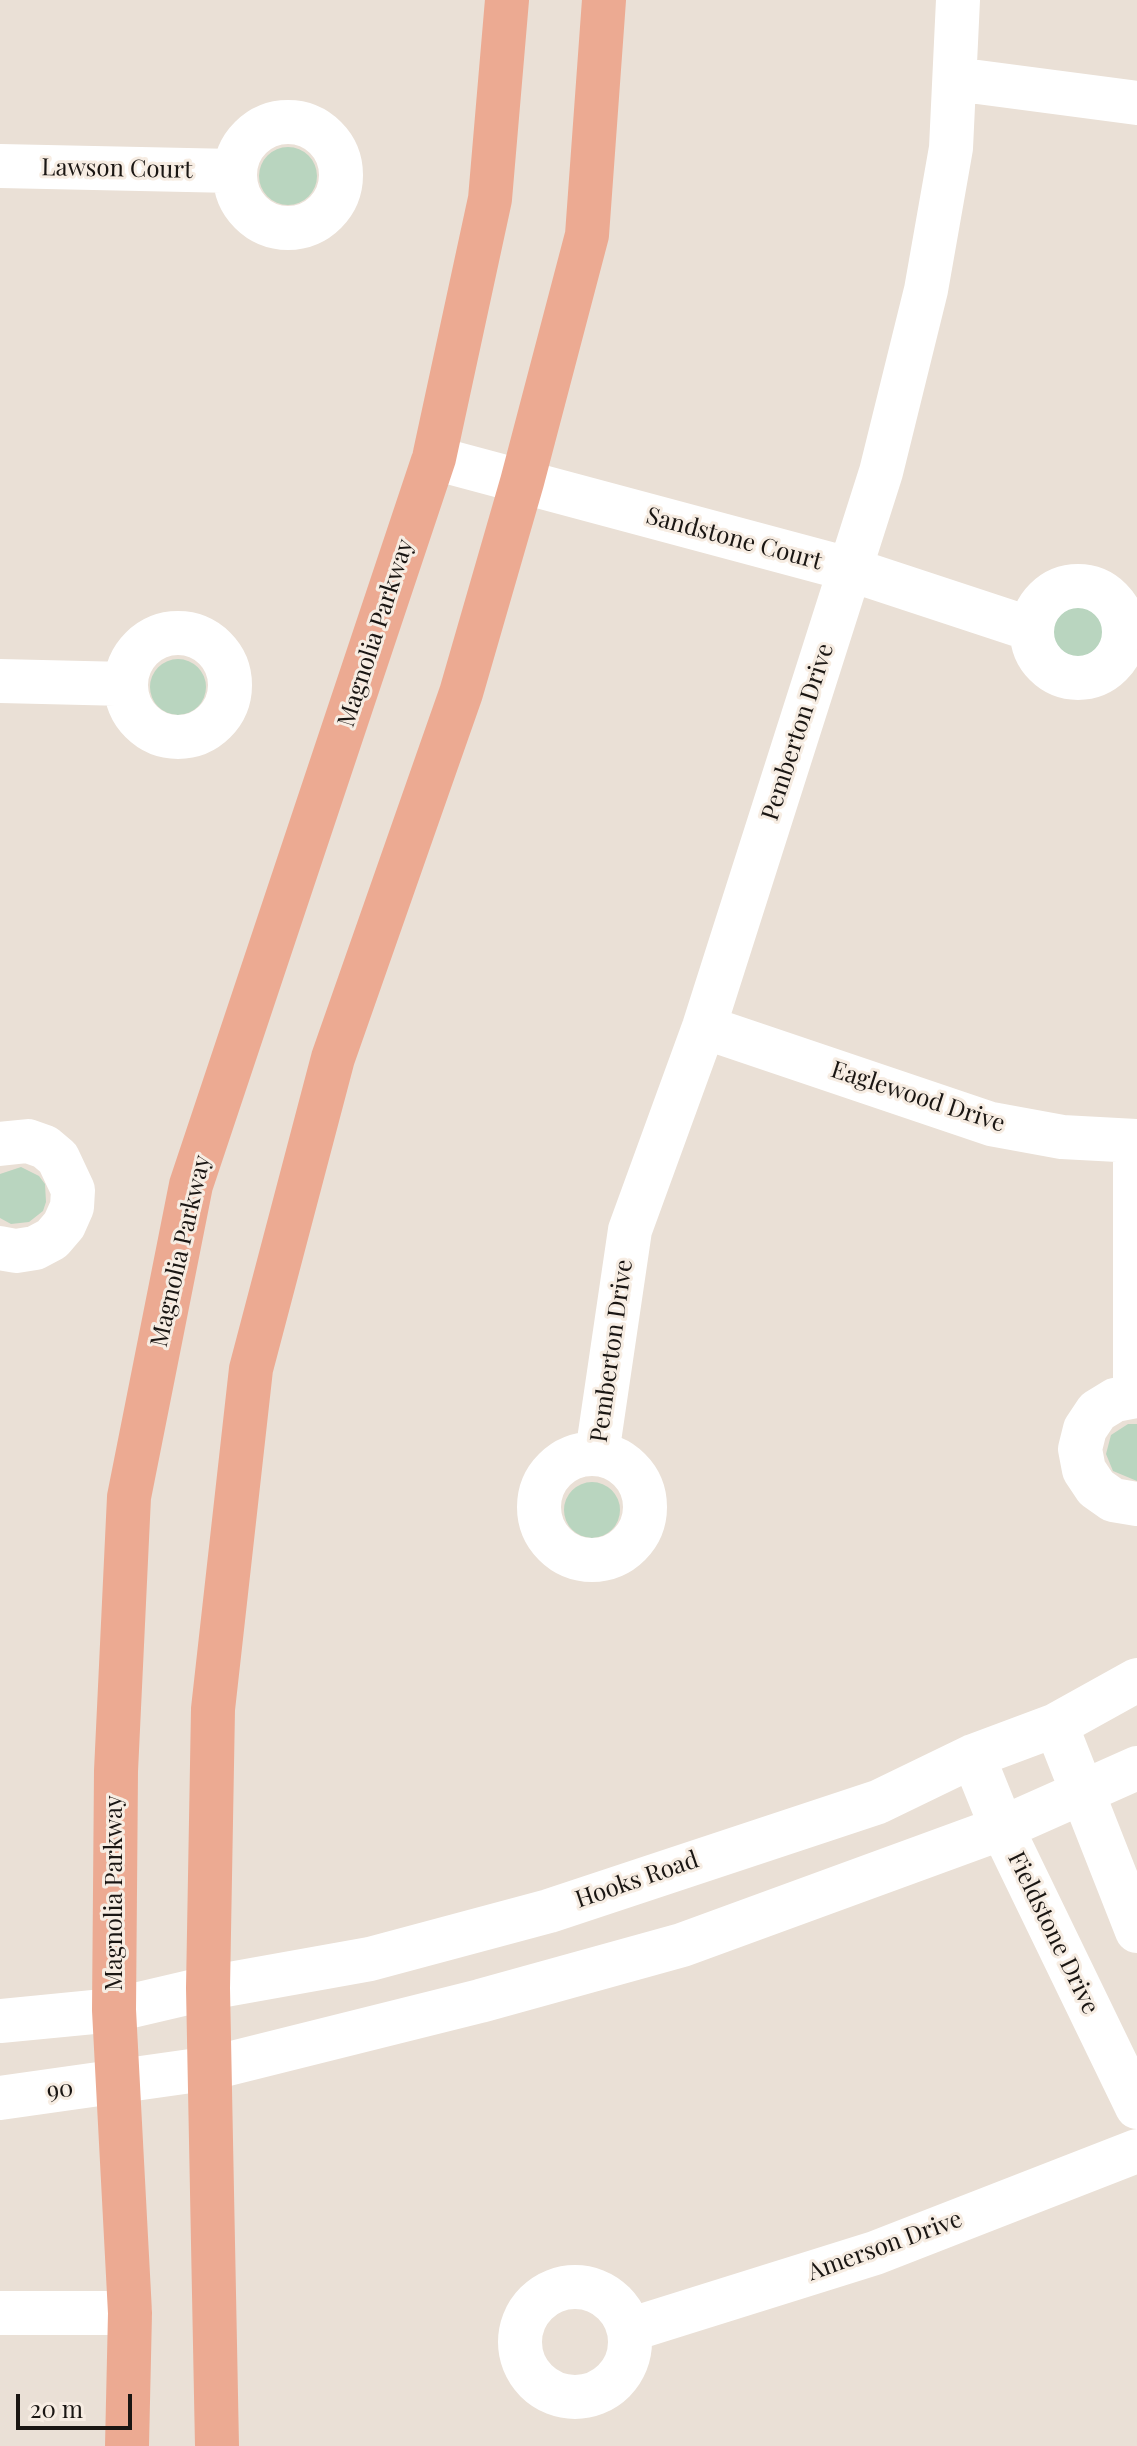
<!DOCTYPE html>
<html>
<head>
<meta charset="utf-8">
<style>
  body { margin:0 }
  #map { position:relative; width:1137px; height:2446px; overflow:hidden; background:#eae0d6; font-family:"Playfair Display",serif }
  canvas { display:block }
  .scale { position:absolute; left:16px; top:2394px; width:116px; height:36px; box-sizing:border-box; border:4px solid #1a1613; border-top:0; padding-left:10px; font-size:24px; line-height:28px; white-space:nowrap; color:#1a1613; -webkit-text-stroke:6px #f7ede3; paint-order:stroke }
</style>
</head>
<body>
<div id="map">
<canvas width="1137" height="2446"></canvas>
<div class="scale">20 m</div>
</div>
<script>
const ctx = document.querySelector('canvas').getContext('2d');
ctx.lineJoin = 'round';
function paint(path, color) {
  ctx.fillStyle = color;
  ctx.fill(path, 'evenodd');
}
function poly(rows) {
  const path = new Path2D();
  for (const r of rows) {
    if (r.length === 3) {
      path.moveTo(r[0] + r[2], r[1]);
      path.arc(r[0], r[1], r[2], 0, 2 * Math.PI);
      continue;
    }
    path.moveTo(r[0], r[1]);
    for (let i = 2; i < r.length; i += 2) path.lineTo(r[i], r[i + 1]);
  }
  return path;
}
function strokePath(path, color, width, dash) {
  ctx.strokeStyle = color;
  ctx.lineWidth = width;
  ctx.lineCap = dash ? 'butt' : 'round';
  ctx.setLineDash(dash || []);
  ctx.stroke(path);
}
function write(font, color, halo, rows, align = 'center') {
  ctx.font = font + ' "Playfair Display",serif';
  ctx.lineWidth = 6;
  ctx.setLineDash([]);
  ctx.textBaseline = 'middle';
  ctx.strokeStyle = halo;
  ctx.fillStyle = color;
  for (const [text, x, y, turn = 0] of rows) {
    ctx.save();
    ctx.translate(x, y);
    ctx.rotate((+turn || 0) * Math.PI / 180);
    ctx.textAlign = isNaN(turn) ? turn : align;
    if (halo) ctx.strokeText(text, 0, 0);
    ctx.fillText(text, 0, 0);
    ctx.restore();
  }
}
paint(poly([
  [288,176,29],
  [1078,632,29],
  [178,687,28],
  [21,1167,39,1176,45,1184,46,1202,43,1211,29,1222,11,1224,0,1218,0,1174],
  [1128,1424,1137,1424,1137,1481,1113,1471,1106,1454,1111,1435],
  [592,1510,28]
]), '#b9d5bf');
strokePath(poly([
  [955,79,1137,103],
  [288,175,53],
  [0,166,234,171],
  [434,458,852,570,1031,629],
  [1078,632,46],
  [178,685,52],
  [0,681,126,684],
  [704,1027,991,1124,1062,1137,1137,1141],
  [1135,1141,1135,1396],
  [0,1144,28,1141,45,1147,58,1158,73,1190,72,1207,64,1225,52,1239,35,1248,16,1251,0,1248],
  [1137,1396,1115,1400,1097,1411,1085,1429,1080,1449,1084,1470,1096,1488,1113,1500,1137,1504],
  [597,1454,630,1230,704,1027,881,472,926,290,951,148,958,0],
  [592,1507,53],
  [1056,1725,1137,1931],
  [973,1756,1002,1828,1137,2107],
  [0,2021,114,2010,208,1988,370,1959,549,1911,878,1802,973,1756,1056,1725,1137,1680],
  [0,2098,212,2068,480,2001,682,1945,1002,1828,1137,1768],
  [575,2342,55],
  [0,2313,130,2313],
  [629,2330,875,2253,1137,2151]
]), '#fff', 44);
strokePath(poly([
  [127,2446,130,2313,114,2010,116,1771,129,1497,191,1185,434,458,490,199,507,0],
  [217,2446,208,1988,213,1709,251,1369,333,1058,461,693,522,482,587,235,604,0]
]), '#ecaa92', 44);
write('24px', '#1a1613', '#f7ede3', [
  ["Lawson Court",117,169,1],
  ["Sandstone Court",734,539,15],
  ["Magnolia Parkway",376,633,-72],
  ["Pemberton Drive",798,732,-72],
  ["Eaglewood Drive",918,1097,18],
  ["Magnolia Parkway",181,1251,-77],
  ["Pemberton Drive",612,1351,-82],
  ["Hooks Road",637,1880,-19],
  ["Magnolia Parkway",115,1893,-90],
  ["Fieldstone Drive",1053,1933,64],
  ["90",60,2090,-7],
  ["Amerson Drive",885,2246,-20]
]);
</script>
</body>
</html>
